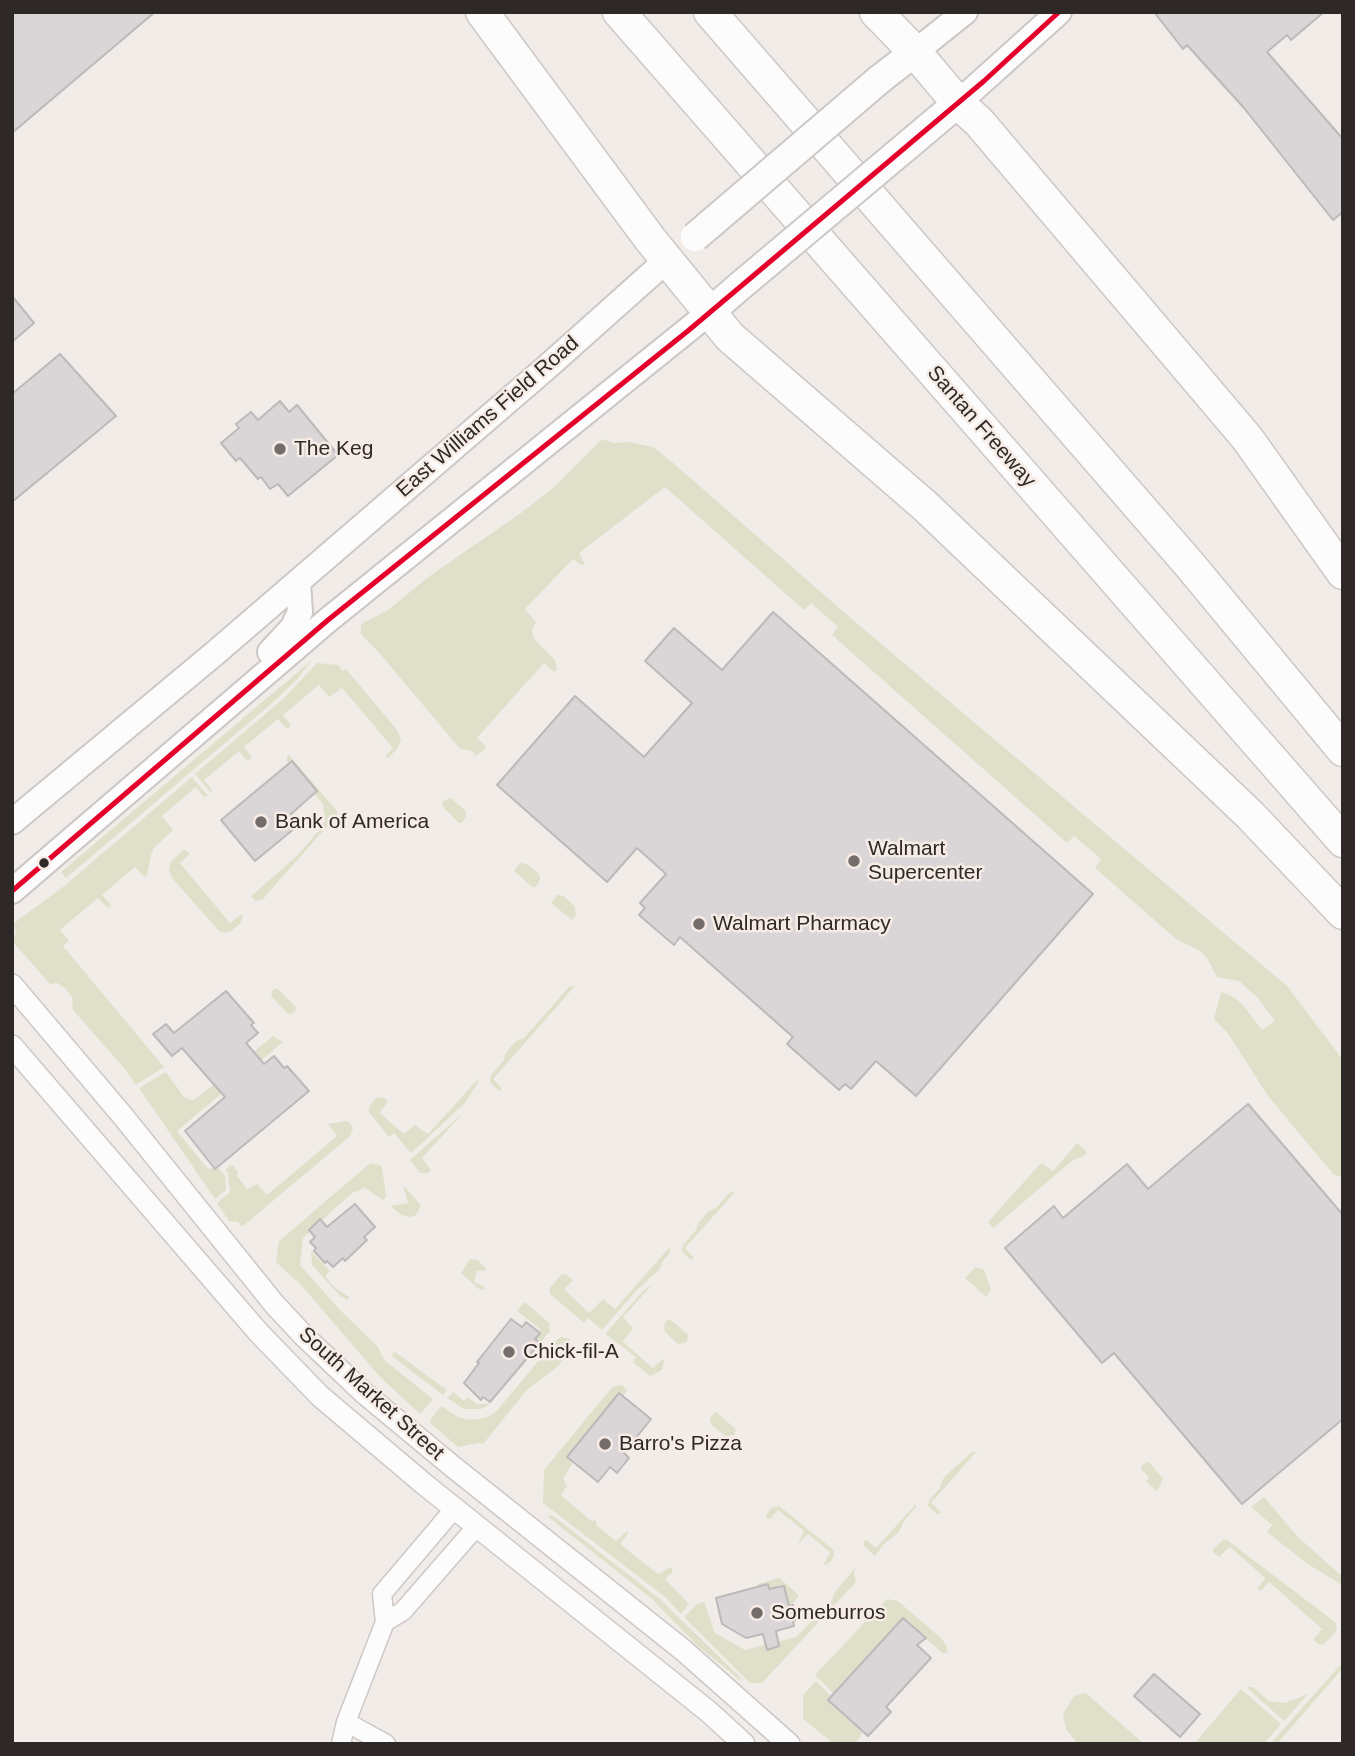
<!DOCTYPE html>
<html>
<head>
<meta charset="utf-8">
<style>
  body { margin:0 }
  #map { position:relative; width:1355px; height:1756px; overflow:hidden; background:#f2ece9; font-family:Arial,sans-serif }
  canvas { display:block }
  .frame { position:absolute; inset:0; border:14px solid #2e2927; pointer-events:none }
</style>
</head>
<body>
<div id="map">
<canvas width="1355" height="1756"></canvas>
<div class="frame"></div>
</div>
<script>
const ctx = document.querySelector('canvas').getContext('2d');
ctx.lineJoin = 'round';
function paint(path, color) {
  ctx.fillStyle = color;
  ctx.fill(path, 'evenodd');
}
function poly(rows) {
  const path = new Path2D();
  for (const r of rows) {
    path.moveTo(r[0], r[1]);
    for (let i = 2; i < r.length; i += 2) path.lineTo(r[i], r[i + 1]);
  }
  return path;
}
function strokePath(path, color, width, dash) {
  ctx.strokeStyle = color;
  ctx.lineWidth = width;
  ctx.lineCap = dash ? 'butt' : 'round';
  ctx.setLineDash(dash || []);
  ctx.stroke(path);
}
function write(font, color, halo, rows, align = 'center') {
  ctx.font = font + ' Arial,sans-serif';
  ctx.lineWidth = 5;
  ctx.setLineDash([]);
  ctx.textBaseline = 'middle';
  ctx.strokeStyle = halo;
  ctx.fillStyle = color;
  for (const [text, x, y, turn = 0] of rows) {
    ctx.save();
    ctx.translate(x, y);
    ctx.rotate((+turn || 0) * Math.PI / 180);
    ctx.textAlign = isNaN(turn) ? turn : align;
    if (halo) ctx.strokeText(text, 0, 0);
    ctx.fillText(text, 0, 0);
    ctx.restore();
  }
}
paint(poly([
  [602,439,614,443,628,442,653,447,672,462,854,621,1287,986,1343,1060,1343,1178,1333,1174,1268,1096,1227,1032,1214,1019,1221,992,1234,997,1242,1004,1262,1030,1275,1021,1257,997,1239,981,1217,977,1207,958,1199,950,1176,939,1095,868,1101,859,1074,836,1067,843,832,635,838,627,811,603,804,610,665,487,579,553,585,565,581,565,573,559,525,609,536,622,532,630,534,639,555,660,557,670,554,672,544,663,477,738,486,746,484,750,475,756,473,751,460,749,381,655,361,634,361,624,388,610,431,575,521,513,554,487],
  [312,660,299,677,278,698,66,878,61,872],
  [317,663,338,665,343,671,346,669,398,731,401,741,396,750,388,758,385,757,393,748,342,688,329,697,319,685,283,715,291,725,289,728,286,728,278,719,244,747,251,756,250,760,247,761,239,751,204,780,212,790,211,793,195,774,283,699],
  [289,755,337,811,337,815,263,899,256,901,251,896,298,855,320,829,325,821,323,804,287,761,287,756],
  [192,777,208,796,204,797,196,787,162,816,173,830,154,848,151,855,147,876,144,877,135,867,102,895,111,905,110,908,108,908,98,898,60,930,69,941,63,946,164,1067,136,1085,124,1068,73,1010,72,997,65,988,57,983,50,984,12,941,16,932,14,923,63,887],
  [451,798,466,811,466,817,462,823,459,823,442,806,443,801],
  [184,849,190,854,180,863,230,923,241,915,243,916,240,924,232,930,225,933,219,931,172,878,169,870,171,861],
  [520,863,527,864,539,874,540,879,536,887,532,887,514,871],
  [557,895,564,896,575,907,576,915,572,920,551,903],
  [575,986,493,1079,502,1088,501,1091,498,1090,490,1082,491,1075,504,1060,505,1054,516,1041,524,1038,569,987],
  [277,988,296,1007,295,1012,288,1014,271,996,272,991],
  [273,1036,283,1042,177,1131,208,1169,218,1167,225,1176,226,1190,215,1199,139,1088,166,1072,184,1097,191,1100,197,1098],
  [479,1078,478,1083,465,1103,411,1153,394,1133,389,1137,369,1112,369,1107,376,1098,383,1097,388,1101,380,1113,404,1134,415,1125,428,1134],
  [465,1111,422,1158,431,1170,428,1173,420,1173,410,1160],
  [346,1121,350,1123,353,1129,349,1137,242,1227,238,1222,229,1221,217,1203,230,1192,228,1173,225,1170,232,1164,238,1172,237,1176,247,1189,257,1184,267,1195,337,1136,328,1124],
  [1077,1143,1087,1152,1085,1155,1072,1161,993,1228,988,1222,1040,1164,1042,1163,1053,1171],
  [370,1163,382,1166,386,1197,383,1200,365,1188,352,1193,303,1238,300,1265,341,1311,378,1347,384,1360,433,1399,420,1414,381,1378,302,1286,276,1262,279,1241],
  [403,1185,421,1205,416,1215,410,1217,402,1215,390,1206,408,1203],
  [736,1191,685,1248,694,1258,691,1260,682,1252,683,1245,696,1230,698,1223,709,1211,716,1208,729,1193],
  [670,1247,670,1253,662,1262,660,1269,636,1291,602,1330,588,1318,584,1323,550,1294,550,1288,561,1275,566,1274,573,1280,564,1289,589,1313,603,1299,615,1309],
  [311,1251,330,1271,325,1276,334,1287,349,1297,348,1300,340,1296,312,1265],
  [470,1259,477,1260,486,1268,485,1271,477,1270,474,1282,484,1286,484,1290,479,1289,461,1273],
  [976,1267,984,1270,991,1290,986,1297,965,1278],
  [653,1284,623,1317,633,1328,623,1342,653,1368,663,1359,664,1361,662,1370,650,1376,633,1362,636,1357,605,1334,643,1291],
  [525,1302,549,1323,550,1331,540,1343,535,1339,541,1330,517,1311],
  [667,1320,671,1320,688,1335,687,1342,678,1344,665,1332,664,1325],
  [561,1337,571,1339,568,1342,570,1353,556,1368,527,1390,483,1444,478,1443,458,1447,429,1422,441,1406,458,1417,468,1420,485,1418,495,1413,555,1341],
  [395,1352,447,1390,443,1395,393,1357,392,1354],
  [622,1385,627,1391,623,1396,619,1393,563,1478,567,1486,561,1495,591,1521,596,1520,596,1525,616,1541,627,1531,628,1533,620,1544,658,1574,671,1567,673,1572,665,1579,689,1604,681,1614,665,1597,543,1503,544,1470,612,1387],
  [453,1392,464,1401,468,1397,477,1404,490,1404,481,1409,464,1409,447,1398],
  [716,1412,736,1429,734,1435,726,1436,711,1425,710,1418],
  [977,1451,931,1503,940,1511,940,1514,937,1514,928,1506,929,1500,940,1488,944,1477,971,1453],
  [1147,1462,1151,1464,1163,1479,1157,1491,1146,1482,1149,1477,1141,1469,1142,1465],
  [1264,1497,1298,1537,1343,1577,1342,1585,1306,1563,1267,1532,1272,1525,1251,1507],
  [916,1504,916,1507,904,1521,899,1532,884,1544,875,1556,864,1546,864,1541,867,1540,876,1548],
  [779,1506,834,1550,834,1556,831,1561,826,1565,824,1564,830,1552,808,1534,798,1544,804,1531,778,1510,770,1519,767,1518,766,1515,771,1508],
  [552,1515,661,1600,740,1677,741,1681,698,1646,652,1599,547,1516],
  [1223,1540,1227,1540,1335,1622,1337,1629,1335,1633,1323,1645,1316,1643,1314,1639,1322,1629,1269,1582,1261,1591,1257,1589,1265,1578,1230,1547,1219,1557,1213,1552,1213,1549],
  [856,1567,854,1572,856,1582,762,1683,750,1683,684,1617,697,1604,704,1602,715,1633,745,1650,796,1637,832,1600,835,1592],
  [779,1578,799,1595,792,1605,789,1606,783,1586,769,1589,768,1584,758,1587,758,1584],
  [887,1599,898,1601,942,1639,947,1647,947,1653,942,1653,903,1618,834,1694,815,1675],
  [1343,1662,1343,1668,1277,1744,1270,1744],
  [816,1681,832,1697,829,1701,863,1732,855,1744,834,1744,803,1719,803,1695],
  [1246,1687,1253,1687,1269,1701,1276,1702,1285,1703,1308,1694,1284,1721],
  [1241,1689,1281,1724,1264,1744,1194,1744],
  [1084,1693,1087,1694,1144,1744,1078,1744,1066,1729,1063,1714,1074,1696]
]), '#dfe0ca');
const building = poly([
  [12,12,155,12,12,133,12,12],
  [1154,12,1324,12,1291,40,1287,35,1267,52,1343,139,1343,212,1333,220,1244,108,1187,45,1183,49,1154,12],
  [12,296,34,323,12,342,12,296],
  [60,354,116,416,12,502,12,394,60,354],
  [280,401,289,412,297,405,338,455,288,496,278,484,270,489,261,477,258,479,240,458,236,461,221,443,239,428,236,424,251,412,258,420,280,401],
  [773,612,1093,894,916,1096,876,1061,851,1089,845,1084,839,1090,787,1044,793,1037,680,937,674,945,639,915,645,908,640,903,666,874,637,848,607,882,497,785,575,696,644,757,692,703,645,661,674,628,722,670,773,612],
  [292,761,317,791,291,814,300,824,255,861,221,820,292,761],
  [226,991,254,1023,251,1025,258,1033,246,1043,264,1064,274,1056,284,1068,287,1066,309,1091,215,1169,185,1131,225,1097,182,1048,172,1056,153,1034,166,1024,174,1033,226,991],
  [1248,1104,1343,1215,1343,1419,1242,1504,1114,1353,1102,1363,1005,1248,1054,1206,1063,1218,1127,1164,1148,1189,1248,1104],
  [355,1204,375,1227,364,1237,367,1240,345,1261,343,1258,333,1267,327,1261,325,1263,314,1251,316,1248,310,1242,315,1237,309,1230,320,1219,327,1227,355,1204],
  [511,1319,522,1327,526,1322,540,1333,535,1339,540,1343,490,1402,483,1397,481,1400,464,1383,479,1363,477,1362,511,1319],
  [619,1393,651,1419,624,1453,629,1458,617,1473,610,1467,598,1482,567,1457,619,1393],
  [768,1584,769,1589,784,1586,789,1606,793,1605,796,1620,793,1621,794,1626,776,1631,779,1646,767,1650,763,1634,746,1638,722,1624,716,1598,768,1584],
  [903,1618,926,1638,917,1645,931,1658,886,1707,891,1712,868,1736,828,1700,903,1618],
  [1154,1674,1200,1714,1180,1737,1134,1696,1154,1674]
]);
paint(building, '#dad6d7');
strokePath(building, '#bdb9ba', 2);
const minor = poly([
  [455,1508,382,1594,385,1622,403,1611,477,1526],
  [346,1722,386,1744],
  [341,1744,346,1722,385,1622]
]);
const tertiary = poly([
  [12,985,122,1115,275,1305,305,1337,364,1393,452,1466,683,1650,789,1744],
  [12,1046,259,1333,320,1396,424,1484,709,1712,744,1744]
]);
const secondary = poly([
  [915,52,965,12],
  [958,103,1059,12],
  [270,652,293,627,300,612,298,582],
  [12,822,214,654,546,368,667,260],
  [12,891,328,620,710,312]
]);
const primary = poly([
  [880,79,915,52],
  [927,129,958,103],
  [710,312,740,286]
]);
const motorway = poly([
  [482,12,650,239,730,337,924,505,1250,815,1343,913],
  [619,12,1343,841],
  [710,12,1189,564,1343,750],
  [876,12,915,52,958,103,979,122,1247,438,1343,573]
]);
strokePath(minor, '#cdc8c6', 21);
strokePath(tertiary, '#cdc8c6', 24);
strokePath(secondary, '#cdc8c6', 28);
strokePath(primary, '#cdc8c6', 32);
strokePath(motorway, '#cdc8c6', 35);
strokePath(minor, '#fdfcfc', 18);
strokePath(tertiary, '#fdfcfc', 21);
strokePath(secondary, '#fdfcfc', 24);
strokePath(primary, '#fdfcfc', 28);
strokePath(motorway, '#fdfcfc', 32);
const primaryBridge = poly([
  [695,237,880,79],
  [740,286,927,129]
]);
strokePath(primaryBridge, '#cdc8c6', 32, []);
strokePath(primaryBridge, '#fdfcfc', 28);
strokePath(poly([
  [12,891,328,620,689,330,984,81,1059,12]
]), '#e4002b', 5);
for (const [x, y, r, color] of [
  [280,449,7,"#736d6b"],
  [261,822,7,"#736d6b"],
  [854,861,7,"#736d6b"],
  [44,863,6,"#2e2927"],
  [699,924,7,"#736d6b"],
  [509,1352,7,"#736d6b"],
  [605,1444,7,"#736d6b"],
  [757,1613,7,"#736d6b"]
]) {
  const dot = new Path2D();
  dot.arc(x, y, r, 0, 2 * Math.PI);
  ctx.fillStyle = color;
  ctx.fill(dot);
  strokePath(dot, '#f6ebe5', 2.5);
}
write('21px', '#2e2927', '#f6ebe5', [
  ["East Williams Field Road",488,417,-41],
  ["Santan Freeway",981,427,49],
  ["South Market Street",371,1394,42]
]);
write('21px', '#2e2927', '#f6ebe5', [
  ["The Keg",294,449],
  ["Bank of America",275,822],
  ["Walmart",868,849],
  ["Supercenter",868,873],
  ["Walmart Pharmacy",713,924],
  ["Chick-fil-A",523,1352],
  ["Barro's Pizza",619,1444],
  ["Someburros",771,1613]
], 'left');
</script>
</body>
</html>
